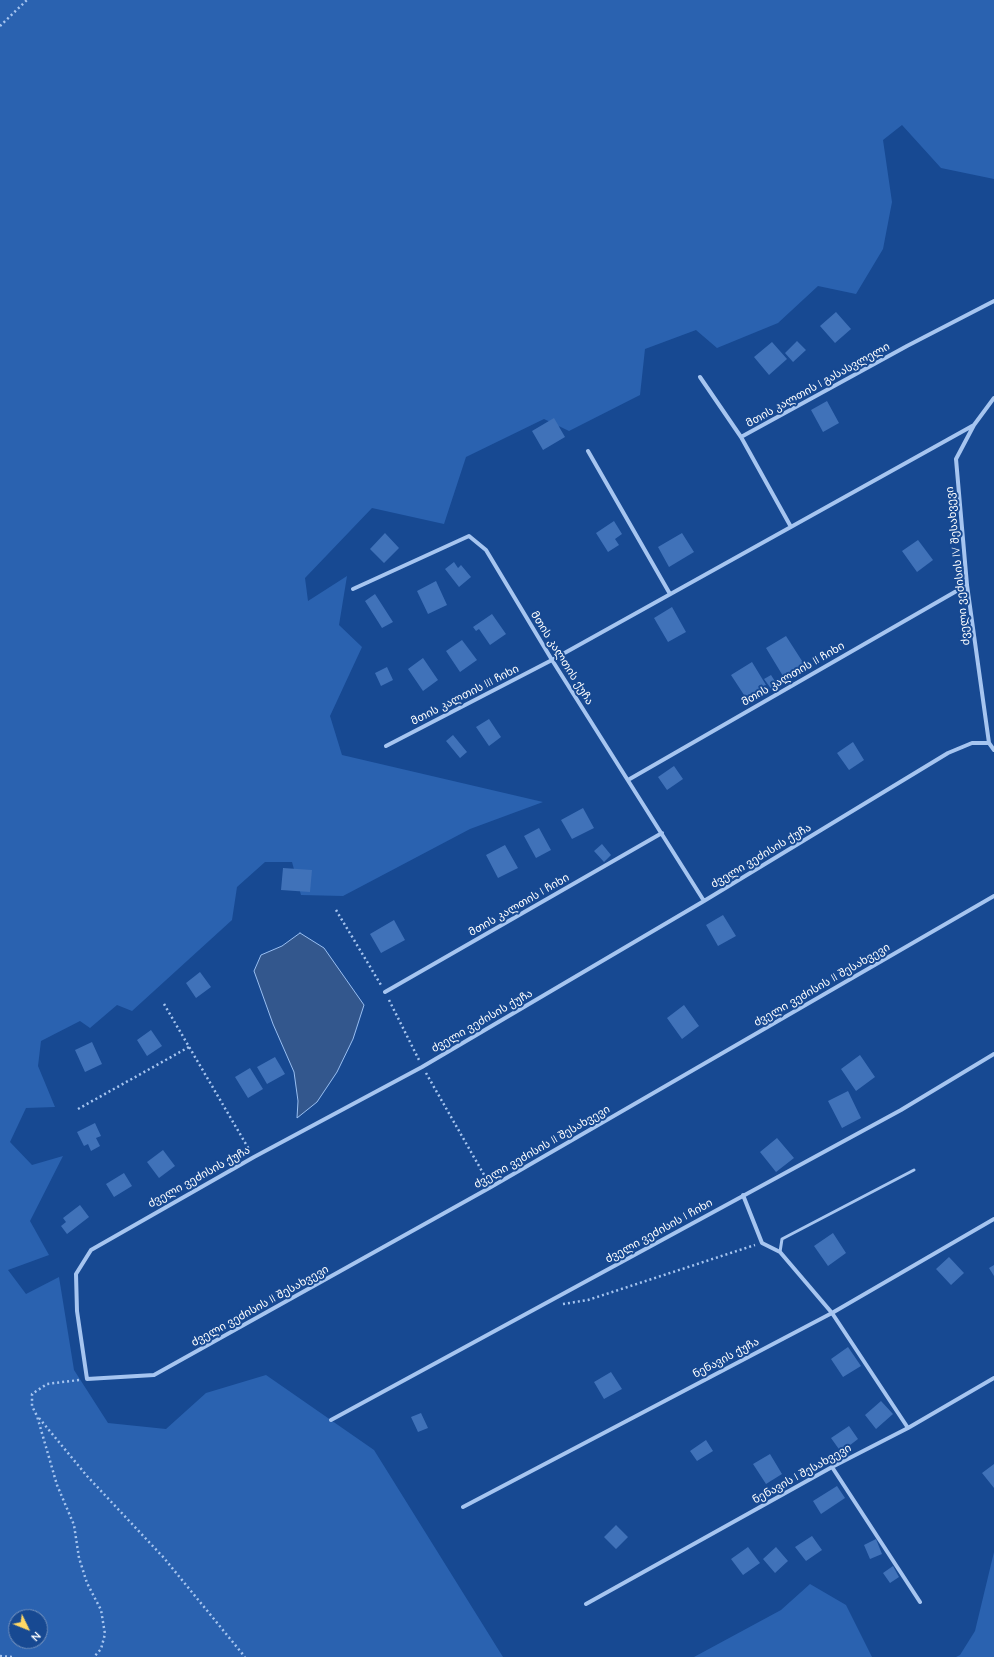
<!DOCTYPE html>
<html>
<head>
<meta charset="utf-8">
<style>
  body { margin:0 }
  #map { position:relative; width:994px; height:1657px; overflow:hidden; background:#174992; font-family:Quicksand,sans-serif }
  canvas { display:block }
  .north { position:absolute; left:8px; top:1609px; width:40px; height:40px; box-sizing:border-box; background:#174992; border:1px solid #7492be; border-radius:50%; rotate:133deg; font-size:11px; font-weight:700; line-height:16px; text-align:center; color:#fff }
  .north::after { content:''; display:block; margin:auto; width:14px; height:18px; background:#ffd865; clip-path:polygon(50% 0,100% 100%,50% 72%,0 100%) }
</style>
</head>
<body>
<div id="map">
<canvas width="994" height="1657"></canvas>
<div class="north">N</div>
</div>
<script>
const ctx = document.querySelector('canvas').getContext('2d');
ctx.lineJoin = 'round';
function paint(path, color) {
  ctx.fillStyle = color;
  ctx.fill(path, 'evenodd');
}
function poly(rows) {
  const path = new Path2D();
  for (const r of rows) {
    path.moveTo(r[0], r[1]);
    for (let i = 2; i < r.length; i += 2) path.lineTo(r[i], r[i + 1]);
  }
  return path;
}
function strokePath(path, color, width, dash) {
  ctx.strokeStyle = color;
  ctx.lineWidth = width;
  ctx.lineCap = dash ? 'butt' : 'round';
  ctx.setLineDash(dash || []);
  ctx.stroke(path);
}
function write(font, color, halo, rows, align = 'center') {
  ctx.font = font + ' Quicksand,"Noto Sans Georgian",sans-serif';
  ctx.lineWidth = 4;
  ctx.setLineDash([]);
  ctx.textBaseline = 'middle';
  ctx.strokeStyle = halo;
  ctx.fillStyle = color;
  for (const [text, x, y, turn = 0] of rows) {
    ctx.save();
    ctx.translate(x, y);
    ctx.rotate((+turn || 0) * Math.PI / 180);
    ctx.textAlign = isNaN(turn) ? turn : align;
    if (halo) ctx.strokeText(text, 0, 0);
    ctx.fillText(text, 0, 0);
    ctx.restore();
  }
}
paint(poly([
  [0,0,994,0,994,179,941,168,902,125,883,140,892,202,883,249,856,294,818,286,778,323,717,348,696,330,645,349,640,395,569,431,544,419,466,457,444,524,372,508,305,578,308,601,347,576,339,625,362,647,330,716,342,755,543,802,470,829,343,896,301,895,292,862,265,862,237,887,232,920,132,1011,117,1005,90,1028,80,1021,41,1041,38,1066,55,1107,26,1108,10,1142,32,1165,63,1156,30,1221,49,1255,8,1270,26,1294,59,1277,74,1370,108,1423,166,1429,206,1393,266,1375,374,1450,503,1657,0,1657],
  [16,1617,40,1617,40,1641,16,1641],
  [994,1552,994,1657,956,1657,960,1655,975,1631],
  [810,1584,846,1605,872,1657,694,1657,781,1610]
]), '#2a62b0');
const water = poly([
  [300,933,324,948,364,1005,353,1039,337,1072,317,1102,297,1118,298,1101,294,1072,273,1024,254,971,261,955,282,946,300,933]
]);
paint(water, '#33578d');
strokePath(water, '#99bff2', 1);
paint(poly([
  [836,312,851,329,835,343,820,326],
  [797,341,806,350,793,362,785,353],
  [772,342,787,359,769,375,754,357],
  [827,401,839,423,823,432,811,410],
  [554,418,565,437,543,450,532,431],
  [614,521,622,534,615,539,619,545,608,552,596,533],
  [385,533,399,548,384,563,370,549],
  [682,533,694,552,669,567,658,547],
  [918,540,933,560,917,572,902,551],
  [454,562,458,568,461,565,471,577,459,587,445,569],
  [436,581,447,605,428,614,417,591],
  [375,594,393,622,382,628,365,601],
  [672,607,686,632,668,642,654,618],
  [492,614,506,634,490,645,479,629,476,631,473,627],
  [786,636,804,664,783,676,766,648],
  [462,640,477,660,460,672,446,651],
  [423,658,438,680,423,691,408,669],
  [752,662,766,685,746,698,731,675],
  [387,667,393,680,381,686,375,673],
  [771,675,778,686,772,690,764,679],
  [489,719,501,737,489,746,476,727],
  [453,735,467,752,460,758,446,741],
  [853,742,864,760,849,770,837,753],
  [674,766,683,779,667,790,658,777],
  [583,808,594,828,572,839,561,820],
  [539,828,551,850,536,858,524,836],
  [602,844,611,855,604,862,594,851],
  [505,845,518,868,498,878,486,855],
  [283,868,312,870,310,892,281,890],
  [723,915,736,936,718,946,706,925],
  [394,920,405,940,381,953,370,934],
  [200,972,211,987,196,998,186,983],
  [684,1005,699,1026,682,1039,667,1018],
  [151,1030,162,1046,147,1056,137,1040],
  [92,1042,102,1064,85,1072,75,1050],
  [860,1055,875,1077,856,1091,841,1069],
  [275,1057,285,1074,267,1084,257,1067],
  [250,1068,263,1089,248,1098,235,1077],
  [848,1091,861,1118,842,1128,828,1101],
  [95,1123,101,1136,96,1138,100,1146,91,1151,88,1144,84,1146,77,1132],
  [777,1138,794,1158,776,1172,760,1152],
  [163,1150,175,1166,159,1178,147,1162],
  [124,1173,132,1186,114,1197,106,1184],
  [80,1205,89,1217,67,1234,61,1226,66,1222,63,1218],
  [833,1233,846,1253,828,1266,814,1246],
  [949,1257,964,1273,951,1285,936,1269],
  [994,1265,994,1276,989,1268],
  [848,1347,861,1366,843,1377,831,1359],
  [611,1372,622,1389,604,1399,594,1382],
  [881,1401,893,1414,876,1429,865,1415],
  [421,1413,428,1428,418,1432,411,1417],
  [849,1426,858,1439,841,1452,831,1438],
  [706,1440,713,1451,697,1461,690,1451],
  [770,1454,782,1474,766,1484,753,1464],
  [994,1464,994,1488,982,1473],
  [837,1486,845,1498,821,1514,813,1501],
  [616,1525,628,1537,616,1549,604,1537],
  [812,1536,822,1550,806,1561,795,1547],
  [876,1539,882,1554,870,1559,864,1545],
  [748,1547,760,1563,743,1575,731,1559],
  [776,1547,788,1561,775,1573,763,1559],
  [893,1566,899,1577,890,1583,883,1573]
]), '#4072b9');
strokePath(poly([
  [0,26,27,0],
  [336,910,381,985],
  [389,1000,419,1060],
  [164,1004,250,1151],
  [426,1073,487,1180],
  [78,1109,189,1047],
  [563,1304,588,1300,755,1245],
  [79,1380,47,1384,32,1394,32,1406,37,1416,57,1485,74,1525,79,1558,87,1583,101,1610,105,1634,101,1649,94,1657],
  [39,1418,87,1476,164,1558,245,1657],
  [0,1656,12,1657]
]), '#a6c5f0', 2.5, [2, 3]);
strokePath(poly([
  [780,1252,782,1239,914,1170]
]), '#a6c5f0', 3);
strokePath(poly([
  [700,377,741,437,791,527],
  [741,437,907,346,994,301],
  [588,451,670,594],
  [353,589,469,536,486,550,552,660,704,901],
  [989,743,967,585,956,459,974,425,994,398],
  [386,746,552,660,974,425],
  [994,750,989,743,972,743,948,753,704,901,422,1067,254,1157,91,1250,76,1274,77,1311,87,1379,154,1375,491,1187,994,896],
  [628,780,967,585],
  [385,992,662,833],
  [743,1195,762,1243,780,1252,832,1313,908,1428],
  [331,1420,901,1110,994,1054],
  [832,1467,920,1602],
  [463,1507,832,1313,994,1219],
  [586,1604,832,1467,908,1428,994,1378]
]), '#a6c5f0', 4);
write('11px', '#fff', '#174992', [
  ["მთის კალთის I გასასვლელი",818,385,-29],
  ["ძველი ვეძისის IV შესახვევი",958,566,-96],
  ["მთის კალთის ქუჩა",562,658,58],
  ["მთის კალთის II ჩიხი",793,674,-30],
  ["მთის კალთის III ჩიხი",465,695,-27],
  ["ძველი ვეძისის ქუჩა",761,856,-31],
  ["მთის კალთის I ჩიხი",519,905,-30],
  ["ძველი ვეძისის II შესახვევი",822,985,-30],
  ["ძველი ვეძისის ქუჩა",482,1021,-30],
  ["ძველი ვეძისის II შესახვევი",542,1147,-30],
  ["ძველი ვეძისის ქუჩა",199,1177,-29],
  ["ძველი ვეძისის I ჩიხი",659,1231,-29],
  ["ძველი ვეძისის II შესახვევი",260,1306,-29],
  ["ნენავის ქუჩა",726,1358,-28],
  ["ნენავის I შესახვევი",802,1474,-29]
]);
</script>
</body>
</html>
